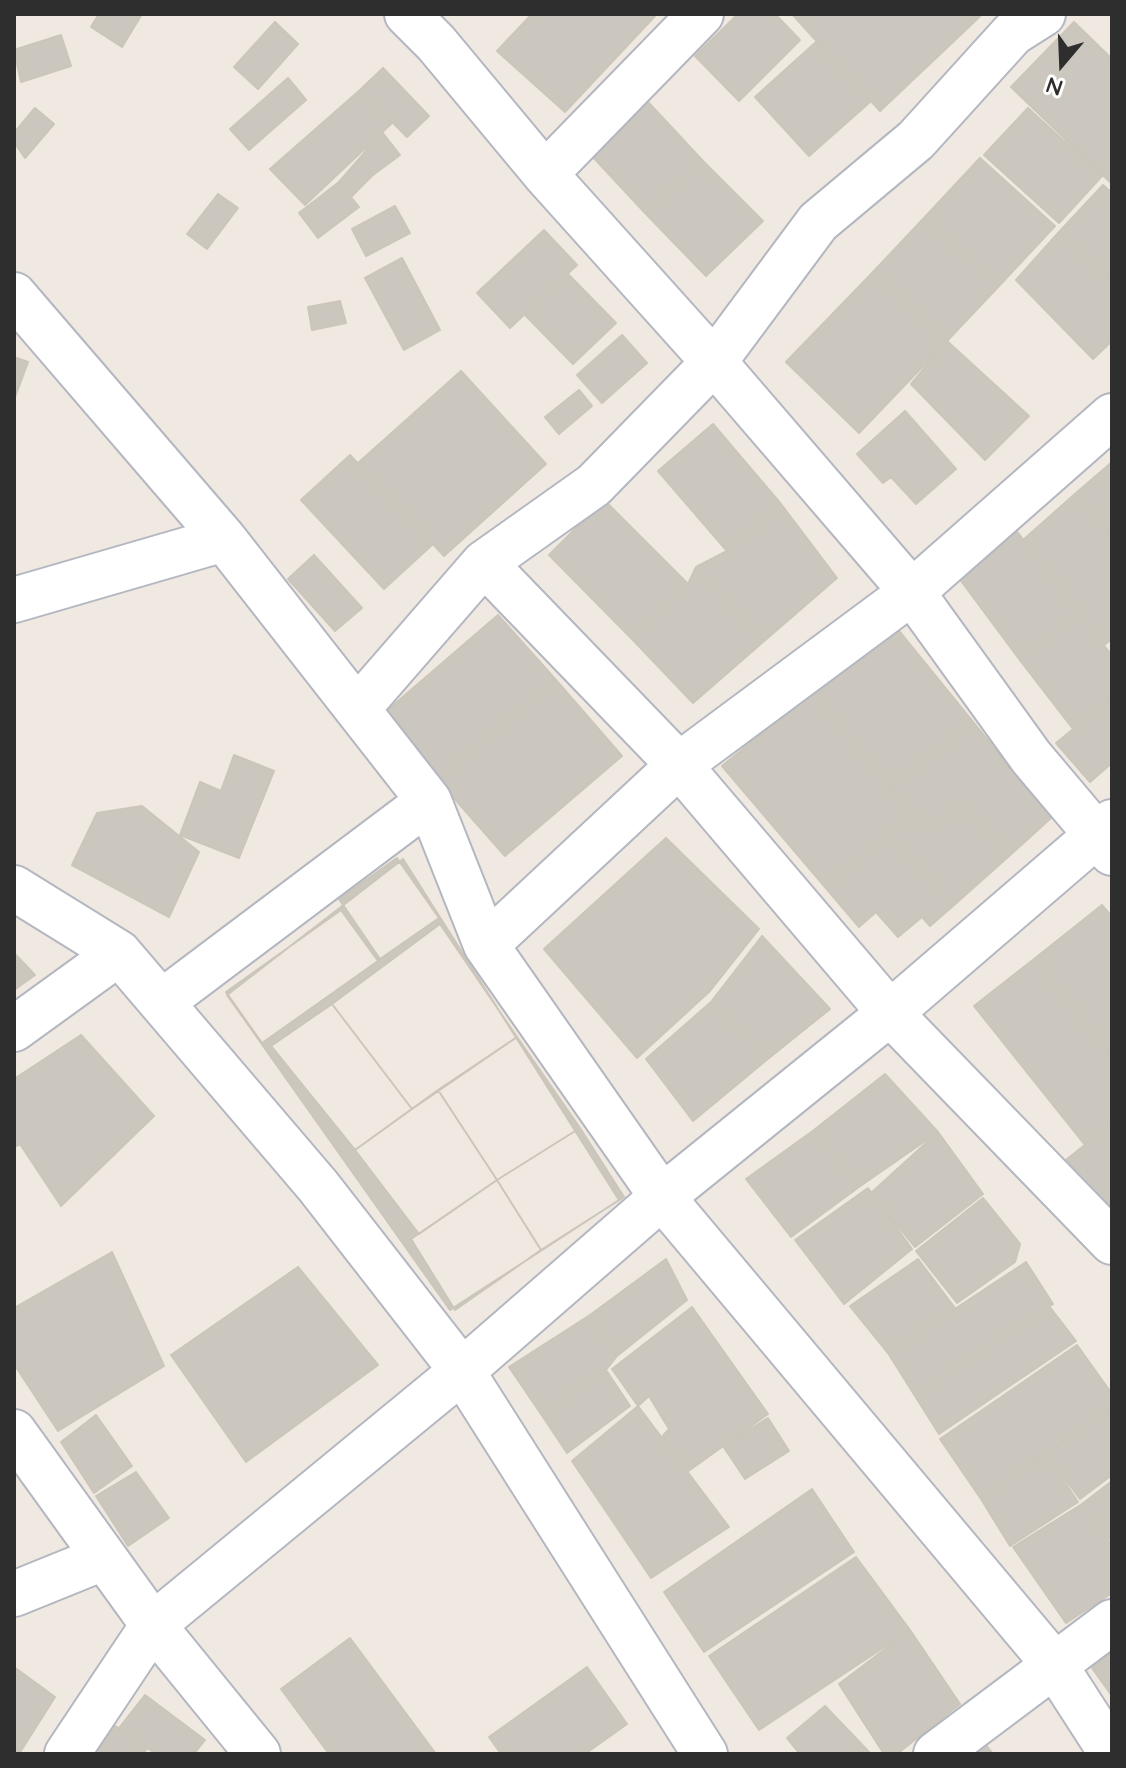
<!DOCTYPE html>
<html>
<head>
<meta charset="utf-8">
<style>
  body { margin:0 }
  #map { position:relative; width:1126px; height:1768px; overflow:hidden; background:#efe9e1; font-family:Quicksand,sans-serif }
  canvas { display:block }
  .frame { position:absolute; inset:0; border:16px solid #2e2e2e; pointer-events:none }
  .north { position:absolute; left:1022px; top:24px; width:80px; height:80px; -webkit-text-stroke:6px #fff; paint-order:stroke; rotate:199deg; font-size:22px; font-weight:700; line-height:32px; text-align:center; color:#2e2e2e }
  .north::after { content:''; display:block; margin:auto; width:28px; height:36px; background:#2e2e2e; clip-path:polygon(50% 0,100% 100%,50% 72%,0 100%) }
</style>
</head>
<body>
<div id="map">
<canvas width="1126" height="1768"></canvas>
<div class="frame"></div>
<div class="north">N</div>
</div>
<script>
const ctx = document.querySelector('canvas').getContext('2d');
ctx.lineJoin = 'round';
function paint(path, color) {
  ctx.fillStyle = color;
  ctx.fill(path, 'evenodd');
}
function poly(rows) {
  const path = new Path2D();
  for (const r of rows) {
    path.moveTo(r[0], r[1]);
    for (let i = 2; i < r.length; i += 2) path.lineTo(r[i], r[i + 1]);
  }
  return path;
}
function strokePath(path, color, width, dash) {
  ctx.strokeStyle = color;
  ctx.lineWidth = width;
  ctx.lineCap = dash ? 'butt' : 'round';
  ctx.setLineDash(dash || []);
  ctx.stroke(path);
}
const building = poly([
  [99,14,142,14,122,47,91,27,99,14],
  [532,14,654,14,655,16,565,112,497,51,532,14],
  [738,14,775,14,800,40,739,101,695,56,738,14],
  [792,14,962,14,972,24,880,111,792,14],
  [962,14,982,14,972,24,962,14],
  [275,22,298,44,258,89,234,67,275,22],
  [1074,22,1112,59,1112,184,1011,87,1074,22],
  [61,35,71,66,21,82,14,50,61,35],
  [816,42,870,102,809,156,755,97,816,42],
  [383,68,429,116,407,137,360,90,383,68],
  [288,78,306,100,249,150,230,129,288,78],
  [360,90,392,123,305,205,270,169,360,90],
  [648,102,703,161,646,214,591,155,648,102],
  [35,108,54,124,25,158,14,142,14,133,35,108],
  [1028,108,1102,176,1059,223,984,155,1028,108],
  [382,132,400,155,373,175,359,159,382,132],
  [980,158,1055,226,999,286,924,218,980,158],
  [359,159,373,175,351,197,339,182,359,159],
  [703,161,763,221,706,276,646,214,703,161],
  [339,182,359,207,318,238,299,213,339,182],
  [1103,185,1112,193,1112,282,1059,232,1103,185],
  [218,194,238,208,207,249,187,234,218,194],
  [395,206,410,233,366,256,352,229,395,206],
  [924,218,999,286,947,341,874,271,924,218],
  [544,230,577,265,510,328,477,293,544,230],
  [1059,232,1112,282,1112,341,1093,359,1016,280,1059,232],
  [402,258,440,330,404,350,365,278,402,258],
  [874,271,947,341,859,433,786,362,874,271],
  [568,274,616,323,573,364,524,314,568,274],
  [340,301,346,323,312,330,308,307,340,301],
  [622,335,647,363,602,403,577,375,622,335],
  [947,341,1029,416,985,460,911,384,947,341],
  [14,357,28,362,14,400,14,357],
  [461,371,546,464,444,556,358,463,461,371],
  [579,390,592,406,559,434,545,417,579,390],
  [905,411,956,469,916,504,891,477,883,483,857,454,905,411],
  [713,424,781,504,727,551,658,471,713,424],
  [350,455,433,544,384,589,301,500,350,455],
  [1112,462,1112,539,1076,493,1112,462],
  [1076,493,1112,539,1112,639,1104,645,1023,540,1076,493],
  [604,500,688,584,632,639,549,555,604,500],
  [781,504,837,578,763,642,696,567,727,551,781,504],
  [1012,525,1080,613,1019,659,953,570,1012,525],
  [314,555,362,608,335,631,288,579,314,555],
  [696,567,763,642,693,703,632,639,688,584,696,567],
  [1080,613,1112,656,1112,697,1073,729,1019,659,1080,613],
  [498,615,556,680,438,780,383,714,498,615],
  [895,626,973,722,890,788,812,692,895,626],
  [556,680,622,756,505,856,438,780,556,680],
  [812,692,912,814,825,887,722,766,812,692],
  [1109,700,1112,704,1112,763,1090,782,1056,743,1109,700],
  [973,722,1051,818,1008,857,961,804,929,832,890,788,973,722],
  [234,755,274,771,239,858,180,835,200,782,221,791,234,755],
  [961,804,1008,857,953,906,890,833,912,814,929,832,961,804],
  [142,806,199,852,169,917,72,865,97,813,142,806],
  [890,833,953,906,930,926,922,917,898,937,876,912,859,927,825,887,890,833],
  [666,838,759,929,710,991,637,1058,544,949,666,838],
  [397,858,439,918,380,959,339,899,397,858],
  [403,859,619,1200,450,1310,227,995,403,859],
  [1102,905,1112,917,1112,1057,1034,959,1102,905],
  [341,910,378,961,262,1043,226,992,341,910],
  [440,924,517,1037,412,1109,332,1004,440,924],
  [762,936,830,1009,769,1058,711,1002,762,936],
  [14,953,35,975,14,990,14,953],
  [1034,959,1112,1057,1112,1123,1085,1145,974,1006,1034,959],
  [711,1002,769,1058,693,1121,646,1059,711,1002],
  [332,1004,412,1109,355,1150,271,1046,332,1004],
  [81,1035,154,1116,61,1206,20,1144,14,1147,14,1079,81,1035],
  [517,1037,580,1128,497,1180,438,1090,517,1037],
  [885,1074,938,1132,859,1187,814,1130,885,1074],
  [438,1090,497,1180,419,1234,355,1150,438,1090],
  [1112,1123,1112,1214,1108,1217,1066,1160,1112,1123],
  [580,1128,624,1197,541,1250,497,1180,580,1128],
  [814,1130,859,1187,791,1237,746,1179,814,1130],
  [938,1132,983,1194,915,1247,871,1193,938,1132],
  [497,1180,541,1250,455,1310,411,1239,497,1180],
  [868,1188,912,1249,844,1304,795,1240,868,1188],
  [983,1198,1020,1244,1015,1262,957,1303,916,1251,983,1198],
  [112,1252,164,1366,58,1431,14,1364,14,1308,112,1252],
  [666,1259,687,1300,617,1356,590,1315,666,1259],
  [918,1259,955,1308,888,1353,850,1306,918,1259],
  [1026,1262,1053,1304,915,1396,888,1353,1026,1262],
  [298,1267,378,1365,246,1462,171,1355,298,1267],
  [1049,1306,1076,1341,939,1434,915,1396,1049,1306],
  [692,1307,768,1414,687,1472,662,1437,669,1429,649,1396,638,1406,612,1369,692,1307],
  [590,1315,617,1356,606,1370,541,1414,509,1367,590,1315],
  [1077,1345,1112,1394,1112,1407,981,1499,940,1439,1077,1345],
  [606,1370,630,1406,567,1453,541,1414,606,1370],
  [638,1406,729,1527,651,1578,572,1461,638,1406],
  [1112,1407,1112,1475,1080,1499,1046,1454,1112,1407],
  [96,1415,132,1466,94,1493,61,1442,96,1415],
  [768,1418,789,1451,745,1479,723,1446,768,1418],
  [1046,1454,1078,1502,1010,1546,981,1499,1046,1454],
  [136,1472,169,1518,128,1546,96,1496,136,1472],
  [1112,1481,1112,1542,1082,1504,1112,1481],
  [812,1489,854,1552,704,1652,664,1592,812,1489],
  [1082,1504,1112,1546,1112,1593,1066,1623,1013,1547,1082,1504],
  [856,1557,910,1630,759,1730,709,1656,856,1557],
  [910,1630,960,1704,897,1754,884,1754,839,1684,910,1630],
  [350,1638,436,1754,329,1754,281,1689,350,1638],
  [1112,1652,1112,1696,1092,1668,1112,1652],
  [14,1667,55,1697,19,1754,14,1754,14,1667],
  [587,1667,627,1724,585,1754,501,1754,489,1737,587,1667],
  [145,1695,205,1740,194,1754,156,1754,119,1728,145,1695],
  [825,1706,871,1754,800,1754,787,1738,825,1706],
  [108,1721,147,1748,143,1754,85,1754,108,1721],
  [980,1738,993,1754,963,1754,980,1738]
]);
paint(building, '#cbc7bf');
strokePath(building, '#cbc5ba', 2);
const minor = poly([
  [407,14,436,43,545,174,714,362,912,592,1031,757,1112,853],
  [545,174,701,14],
  [14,295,224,539,429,801,486,945,662,1197,1054,1664,1112,1754],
  [484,563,679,765,890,1013,1112,1242],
  [14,600,224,539],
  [358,708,484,563,594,485,714,362,818,222,916,140,1013,33,1043,14],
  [14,888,119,953,318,1186,462,1371,705,1754],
  [486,945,679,765,912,592,1112,416],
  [163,1001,429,801],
  [14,1029,119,953],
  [14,1432,153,1625,258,1754],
  [14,1594,103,1558],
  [67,1754,153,1625,462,1371,662,1197,890,1013,1112,822],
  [936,1754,1112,1622]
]);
strokePath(minor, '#b4b7c1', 48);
strokePath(minor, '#fff', 44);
</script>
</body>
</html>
